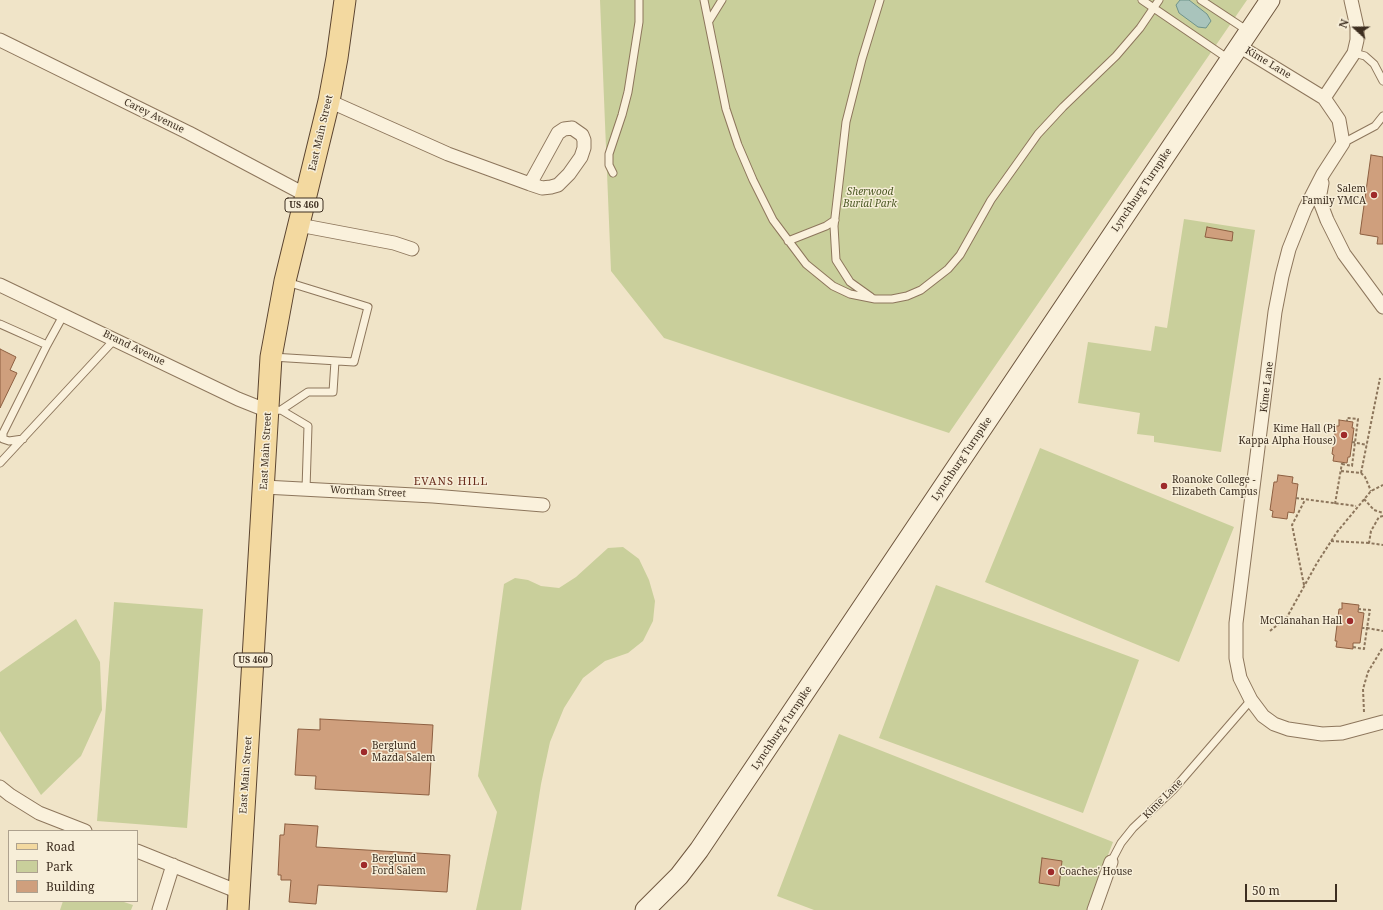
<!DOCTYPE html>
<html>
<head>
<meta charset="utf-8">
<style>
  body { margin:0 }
  #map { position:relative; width:1383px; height:910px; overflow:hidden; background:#f0e4c8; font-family:"Noto Serif",serif }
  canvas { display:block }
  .legend { position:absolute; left:8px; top:830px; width:130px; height:72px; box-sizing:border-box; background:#f7eed8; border:1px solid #ada18e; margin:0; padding:5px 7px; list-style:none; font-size:12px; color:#3d2e20 }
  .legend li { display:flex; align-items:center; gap:8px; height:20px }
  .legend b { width:20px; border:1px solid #ada18e }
  .north { position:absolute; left:1335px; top:8px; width:40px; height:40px; -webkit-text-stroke:3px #f7eed8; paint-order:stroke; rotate:291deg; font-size:11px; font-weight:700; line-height:16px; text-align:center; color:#3d2e20 }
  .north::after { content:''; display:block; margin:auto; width:14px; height:18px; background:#3d2e20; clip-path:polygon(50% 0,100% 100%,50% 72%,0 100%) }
  .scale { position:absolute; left:1245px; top:884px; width:92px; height:18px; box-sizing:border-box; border:2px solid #3d2e20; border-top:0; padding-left:5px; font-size:12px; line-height:14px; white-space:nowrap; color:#3d2e20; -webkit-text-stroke:3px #f7eed8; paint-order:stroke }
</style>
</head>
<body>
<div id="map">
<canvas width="1383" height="910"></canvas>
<ul class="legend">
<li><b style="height:5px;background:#f3d9a0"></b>Road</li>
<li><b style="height:11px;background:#c9cf9b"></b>Park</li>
<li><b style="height:11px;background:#cf9f7d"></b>Building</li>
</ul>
<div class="north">N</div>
<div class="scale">50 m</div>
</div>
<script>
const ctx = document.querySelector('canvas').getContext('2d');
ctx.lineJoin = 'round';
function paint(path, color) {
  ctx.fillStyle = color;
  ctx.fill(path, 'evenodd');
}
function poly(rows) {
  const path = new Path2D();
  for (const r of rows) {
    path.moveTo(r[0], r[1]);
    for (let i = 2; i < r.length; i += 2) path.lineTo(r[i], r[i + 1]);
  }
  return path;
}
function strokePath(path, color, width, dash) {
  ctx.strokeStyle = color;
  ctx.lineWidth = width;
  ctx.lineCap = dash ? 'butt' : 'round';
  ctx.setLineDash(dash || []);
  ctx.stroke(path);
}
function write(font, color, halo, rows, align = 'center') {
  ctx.font = font + ' "Noto Serif",serif';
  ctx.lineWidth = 3;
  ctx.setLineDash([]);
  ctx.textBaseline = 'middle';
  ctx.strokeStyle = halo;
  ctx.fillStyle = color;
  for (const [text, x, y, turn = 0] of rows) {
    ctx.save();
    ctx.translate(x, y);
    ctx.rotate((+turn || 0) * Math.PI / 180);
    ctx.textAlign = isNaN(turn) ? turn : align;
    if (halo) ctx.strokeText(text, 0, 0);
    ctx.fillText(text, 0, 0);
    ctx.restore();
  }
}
paint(poly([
  [600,0,1247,0,949,433,664,338,611,271],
  [1184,219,1255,230,1221,452,1154,442,1154,436,1137,434,1140,413,1078,403,1088,342,1151,351,1155,326,1167,328],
  [1040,448,1234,527,1179,662,985,582],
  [623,547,639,559,649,580,655,601,653,621,643,641,628,653,605,661,583,678,564,708,550,742,541,784,521,910,476,910,497,812,478,776,504,584,515,578,528,580,541,586,559,588,576,577,608,548],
  [936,585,1139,660,1083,813,879,738],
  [114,602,203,609,187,828,97,821],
  [76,619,100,662,102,710,81,756,41,795,0,731,0,672],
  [839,734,1113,842,1087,910,814,910,777,896],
  [63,901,121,901,133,905,131,910,60,910]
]), '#c9cf9b');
const water = poly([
  [1180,0,1189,0,1207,14,1211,21,1206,28,1198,27,1179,13,1176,5,1180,0]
]);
paint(water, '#a9c4bc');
strokePath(water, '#6f938a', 1);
const building = poly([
  [1371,155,1383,157,1383,244,1377,244,1378,237,1360,234,1371,155],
  [1207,227,1233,232,1232,241,1205,237,1207,227],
  [0,349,16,357,10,370,17,373,0,408,0,349],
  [1339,420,1353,422,1352,428,1354,428,1350,457,1348,457,1347,463,1333,461,1334,455,1332,454,1336,426,1339,426,1339,420],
  [1278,475,1293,477,1292,483,1298,484,1294,513,1288,512,1287,519,1272,517,1273,511,1270,510,1274,482,1277,482,1278,475],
  [1342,603,1359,605,1358,612,1364,613,1360,643,1353,643,1353,649,1336,647,1337,641,1335,641,1339,609,1342,609,1342,603],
  [320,719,433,725,429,795,315,789,316,776,295,775,298,729,320,730,320,719],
  [285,824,318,826,316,847,450,855,447,892,318,885,316,904,289,902,291,880,281,880,281,875,278,875,280,835,284,835,285,824],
  [1042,858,1062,861,1059,886,1039,883,1042,858]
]);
paint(building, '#cf9f7d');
strokePath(building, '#8d5f41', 1);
const lane = poly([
  [704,0,726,109,738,145,753,180,773,220,806,264,833,286,850,294,875,299,892,299,907,296,921,290,948,269,960,255,991,200,1038,134,1063,107,1116,56,1140,28,1159,0],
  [1142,0,1230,60],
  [1201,0,1248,31],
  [709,21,722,0],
  [1354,53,1365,56,1374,64,1383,81],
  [1343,143,1375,126,1383,116],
  [613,173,609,165,609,154,622,115,628,92,639,22,639,0],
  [788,241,826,226,835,220],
  [871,297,850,282,836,260,834,226,846,122,862,59,880,0],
  [0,324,47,345,3,433,3,439,9,441,23,439],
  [47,345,64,314],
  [272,357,354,362,368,307,287,282],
  [281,410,308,392,333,392,335,361],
  [270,411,281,410,308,426,306,489],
  [0,463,115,339],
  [1111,862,1121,843,1133,828,1173,790,1251,700]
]);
const street = poly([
  [0,40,189,133,306,195],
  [1239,46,1324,98,1339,120,1343,143,1323,174,1305,209,1289,249,1282,276,1275,312,1236,623,1236,658,1240,678,1251,700,1263,716,1274,724,1288,729,1322,734,1342,733,1383,722],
  [1324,98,1354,53,1357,40,1357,27,1351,0],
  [329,101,448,154,530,184],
  [572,128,582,135,584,140,584,148,581,157,569,174,558,185,551,187,542,188,530,184,558,133,564,129,572,128],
  [1322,183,1319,199,1327,220,1344,254,1383,307],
  [299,225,394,243,412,249],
  [0,285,238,399,268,411],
  [264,487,433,496,543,505],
  [0,787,10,795,39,813,85,831],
  [137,851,239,892],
  [159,910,173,865],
  [1094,910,1111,862]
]);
const secondary = poly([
  [645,910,679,876,699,850,1270,0]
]);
const primary = poly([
  [238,910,271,357,285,281,329,101,337,58,345,0]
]);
strokePath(lane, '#8d765c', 9);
strokePath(street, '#8d765c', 15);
strokePath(secondary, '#6f573f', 21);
strokePath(primary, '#5b4430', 23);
strokePath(poly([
  [1352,442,1367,445],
  [1342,464,1352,466,1358,419,1347,418,1347,421],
  [1341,471,1361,473,1365,477,1371,491],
  [1361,473,1380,378],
  [1296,498,1356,506],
  [1364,499,1374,510,1383,513],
  [1335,504,1342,463],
  [1383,516,1379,517,1371,531,1369,543,1383,545],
  [1331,541,1369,543],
  [1304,585,1292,525,1305,500],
  [1358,609,1370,610,1367,628,1383,631],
  [1270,631,1287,617,1317,563,1337,532,1371,491,1383,485],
  [1353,647,1364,649,1367,628,1362,628],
  [1364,712,1363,689,1368,672,1383,647]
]), '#8d765c', 2, [3, 2]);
strokePath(lane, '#faf1dc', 7);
strokePath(street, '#faf1dc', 13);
strokePath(secondary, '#faf1dc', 19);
strokePath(primary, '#f3d9a0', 21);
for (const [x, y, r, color] of [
  [1374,195,4,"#9e2a2b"],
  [1344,435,4,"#9e2a2b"],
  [1164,486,4,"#9e2a2b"],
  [1350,621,4,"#9e2a2b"],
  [364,752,4,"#9e2a2b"],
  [364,865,4,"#9e2a2b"],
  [1051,872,4,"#9e2a2b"]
]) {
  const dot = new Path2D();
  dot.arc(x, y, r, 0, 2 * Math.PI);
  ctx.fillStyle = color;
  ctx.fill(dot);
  strokePath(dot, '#f7eed8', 1.5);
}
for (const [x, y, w] of [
  [304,205,38],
  [253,660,38]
]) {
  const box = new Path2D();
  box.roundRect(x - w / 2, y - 7, w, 14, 3);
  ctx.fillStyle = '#f7eed8';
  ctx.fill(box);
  strokePath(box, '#3d2e20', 1);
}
write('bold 9px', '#3d2e20', null, [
  ["US 460",304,205],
  ["US 460",253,660]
]);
write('10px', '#3d2e20', '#f7eed8', [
  ["Kime Lane",1268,63,31],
  ["Carey Avenue",154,116,26],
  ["East Main Street",321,133,-77],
  ["Lynchburg Turnpike",1142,190,-56],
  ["Brand Avenue",134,348,26],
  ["Kime Lane",1267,387,-83],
  ["East Main Street",266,451,-87],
  ["Lynchburg Turnpike",962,459,-56],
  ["Wortham Street",368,492,3],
  ["Lynchburg Turnpike",782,728,-56],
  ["East Main Street",246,775,-86],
  ["Kime Lane",1163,799,-45]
]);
write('10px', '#3d2e20', '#f7eed8', [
  ["Salem",1366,189,"right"],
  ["Family YMCA",1366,201,"right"],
  ["Kime Hall (Pi",1336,429,"right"],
  ["Kappa Alpha House)",1336,441,"right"],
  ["Roanoke College -",1172,480],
  ["Elizabeth Campus",1172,492],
  ["McClanahan Hall",1342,621,"right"],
  ["Berglund",372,746],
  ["Mazda Salem",372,758],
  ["Berglund",372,859],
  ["Ford Salem",372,871],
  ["Coaches' House",1059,872]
], 'left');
write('italic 10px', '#4d5a26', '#f7eed8', [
  ["Sherwood",870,192],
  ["Burial Park",870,204]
]);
ctx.letterSpacing = '1px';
write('11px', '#6b2e1e', '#f7eed8', [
  ["EVANS HILL",451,482]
]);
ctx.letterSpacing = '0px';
</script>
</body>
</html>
